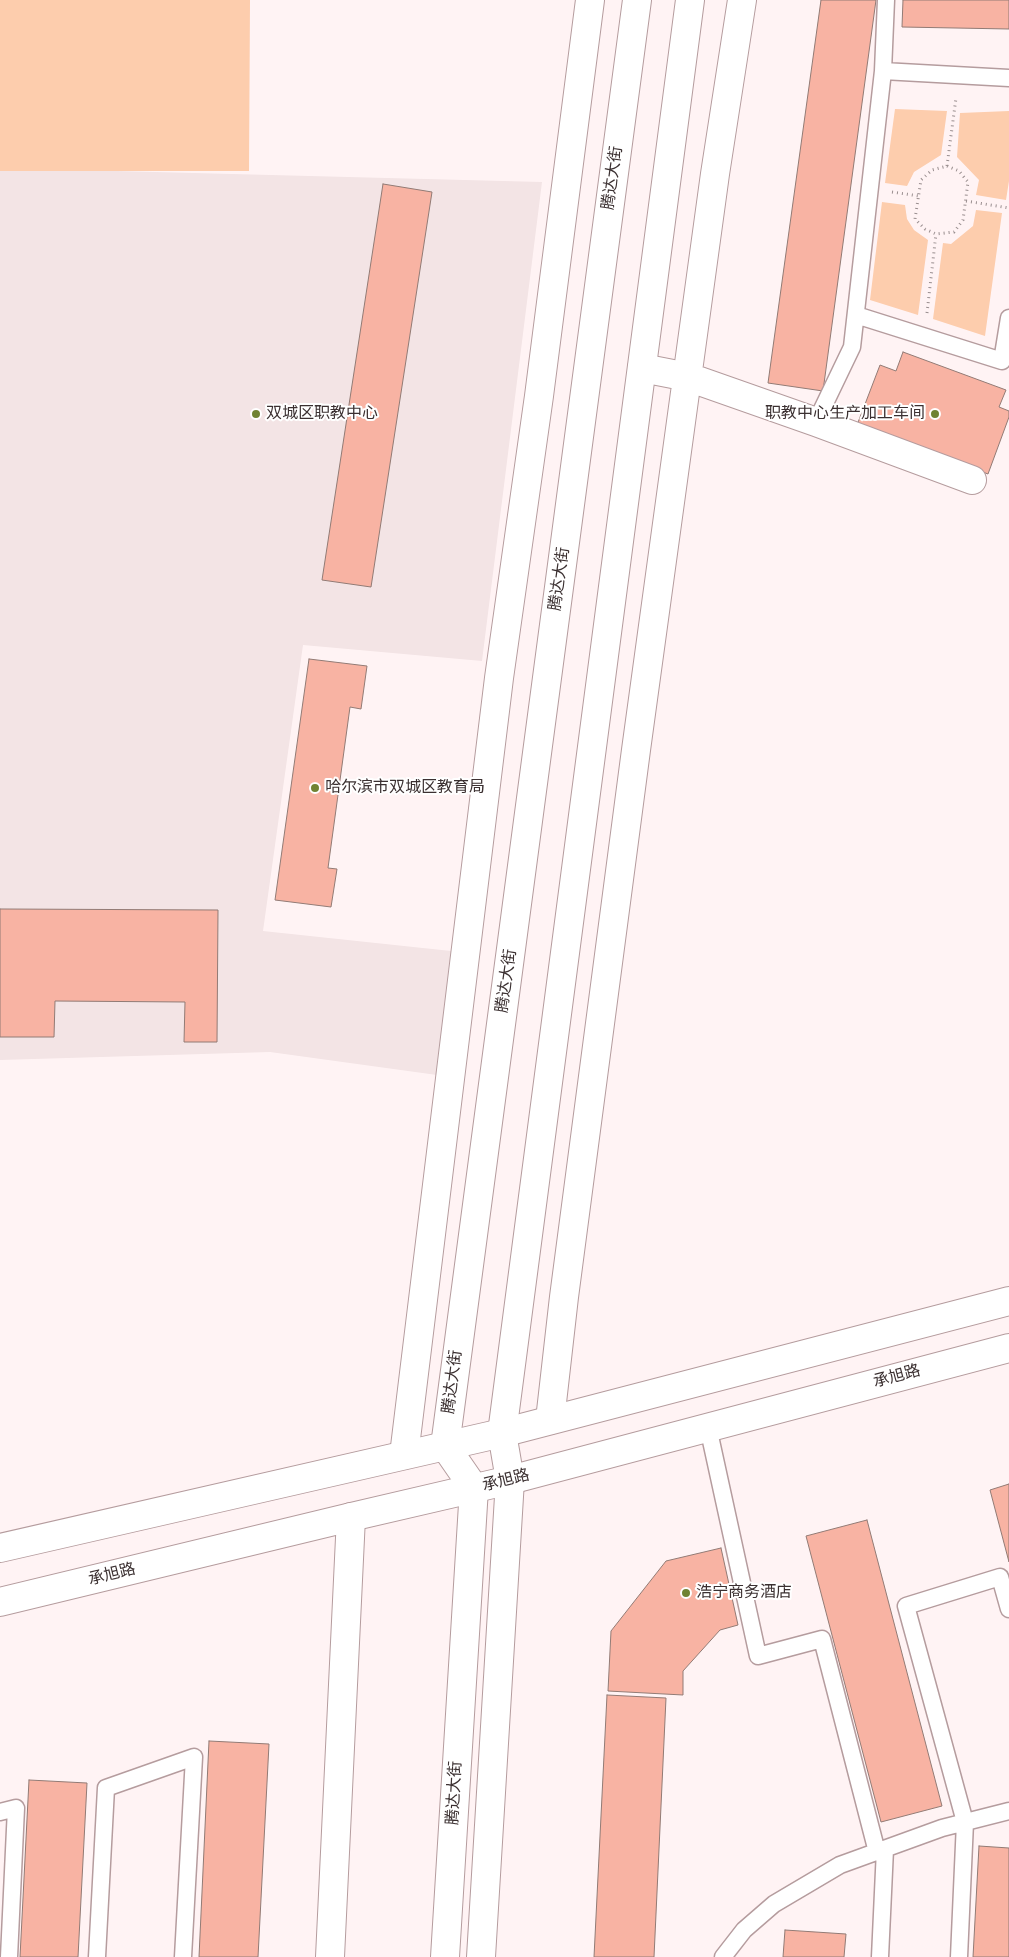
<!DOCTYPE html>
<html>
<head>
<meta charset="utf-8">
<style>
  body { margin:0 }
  canvas { display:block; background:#fff3f4 }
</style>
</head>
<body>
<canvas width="1009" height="1957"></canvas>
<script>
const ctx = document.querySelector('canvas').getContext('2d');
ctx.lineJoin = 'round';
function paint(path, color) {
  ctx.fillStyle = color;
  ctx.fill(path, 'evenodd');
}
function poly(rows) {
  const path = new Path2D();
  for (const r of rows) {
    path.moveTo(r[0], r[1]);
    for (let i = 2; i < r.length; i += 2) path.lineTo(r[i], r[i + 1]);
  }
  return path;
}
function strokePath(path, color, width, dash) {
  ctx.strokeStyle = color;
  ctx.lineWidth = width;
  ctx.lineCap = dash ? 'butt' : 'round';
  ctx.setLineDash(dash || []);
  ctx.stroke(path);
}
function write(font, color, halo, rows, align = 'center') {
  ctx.font = font + ' "Sofia Sans Condensed","Noto Sans SC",sans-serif';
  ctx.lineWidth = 4;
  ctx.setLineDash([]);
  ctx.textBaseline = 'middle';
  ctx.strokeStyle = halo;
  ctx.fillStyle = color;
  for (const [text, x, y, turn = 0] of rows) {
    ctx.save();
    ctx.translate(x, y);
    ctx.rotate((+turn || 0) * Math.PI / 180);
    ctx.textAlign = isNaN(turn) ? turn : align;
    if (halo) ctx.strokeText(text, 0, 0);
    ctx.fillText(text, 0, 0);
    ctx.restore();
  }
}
paint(poly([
  [0,168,542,182,482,661,303,645,263,931,451,951,437,1075,270,1052,0,1060]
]), '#f3e4e5');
paint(poly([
  [0,0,250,0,249,171,0,171],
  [895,109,947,111,941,155,914,172,907,186,885,183],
  [1009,111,1009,181,1006,200,976,195,979,180,957,157,960,113],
  [882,202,905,205,907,219,914,230,928,240,918,315,870,300],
  [976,210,1002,213,985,336,933,319,943,243,951,244,973,226]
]), '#fdcdad');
const building = poly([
  [821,0,876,0,823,391,768,383,821,0],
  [903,0,1009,0,1009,29,902,27,903,0],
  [383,184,432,192,371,587,322,580,383,184],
  [903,352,1006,390,999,407,1009,411,1009,417,988,474,857,425,880,365,896,371,903,352],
  [309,659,367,666,361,709,350,707,328,868,337,869,331,907,275,900,309,659],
  [0,909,218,910,217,1042,184,1042,185,1002,55,1001,54,1037,0,1037,0,909],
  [1009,1484,1009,1562,990,1490,1009,1484],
  [867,1520,942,1806,881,1822,806,1536,867,1520],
  [721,1548,738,1625,720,1630,683,1671,683,1695,608,1691,611,1631,666,1561,721,1548],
  [607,1695,666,1698,654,1957,594,1957,607,1695],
  [209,1741,269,1744,258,1957,199,1957,209,1741],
  [29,1780,87,1783,78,1957,20,1957,29,1780],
  [979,1846,1009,1848,1009,1957,973,1957,979,1846],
  [785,1930,846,1934,844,1957,783,1957,785,1930]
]);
paint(building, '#f8b3a3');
strokePath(building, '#927b75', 1);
const service = poly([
  [883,71,1009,78],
  [856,315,1002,361,1009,318],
  [816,422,852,347,883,71,886,0],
  [708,1427,758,1656,822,1639,877,1852],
  [0,1812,16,1808,9,1957],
  [97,1957,106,1788,194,1757,183,1957],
  [723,1957,744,1930,774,1904,840,1865,942,1828,1009,1811],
  [880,1957,885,1849],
  [959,1957,965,1822,906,1606,1000,1577,1009,1609]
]);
const minor = poly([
  [642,368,688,377,816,422,972,480],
  [550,1420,564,1297,636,750,715,174,742,0],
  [404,1455,499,678,539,396,590,0],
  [330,1957,351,1517]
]);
const secondary = poly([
  [445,1957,474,1488,445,1446,637,0],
  [481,1957,510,1480,502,1433,690,0]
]);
const primary = poly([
  [0,1548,502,1433,1009,1301],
  [0,1602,351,1517,510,1480,1009,1348]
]);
strokePath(service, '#b59c9e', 19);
strokePath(minor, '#b59c9e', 30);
strokePath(secondary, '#b59c9e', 30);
strokePath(primary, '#b59c9e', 30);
strokePath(poly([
  [947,166,959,171,968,182,963,220,954,232,936,234,925,229,915,219,921,180,932,170,947,166],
  [947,166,956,98],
  [892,192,919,196],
  [966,201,1009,208],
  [927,313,936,234]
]), '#998e8f', 3, [1, 4]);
strokePath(service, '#fff', 16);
strokePath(minor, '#fff', 28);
strokePath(secondary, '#fff', 28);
strokePath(primary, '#fff', 28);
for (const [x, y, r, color] of [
  [256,414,5,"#708333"],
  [935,414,5,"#708333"],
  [315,788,5,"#708333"],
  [686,1593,5,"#708333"]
]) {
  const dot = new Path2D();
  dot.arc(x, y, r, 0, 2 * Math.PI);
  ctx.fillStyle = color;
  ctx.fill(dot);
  strokePath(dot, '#fff', 2);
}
write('16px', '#3b3031', '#fff', [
  ["腾达大街",613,178,-82],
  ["腾达大街",560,579,-82],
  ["腾达大街",507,981,-82],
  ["承旭路",897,1377,-15],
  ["腾达大街",453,1382,-83],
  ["承旭路",506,1481,-14],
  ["承旭路",112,1575,-14],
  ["腾达大街",455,1793,-87]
]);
write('16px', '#3b3031', '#fff', [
  ["双城区职教中心",266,414],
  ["职教中心生产加工车间",925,414,"right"],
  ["哈尔滨市双城区教育局",325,788],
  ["浩宁商务酒店",696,1593]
], 'left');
</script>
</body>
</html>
